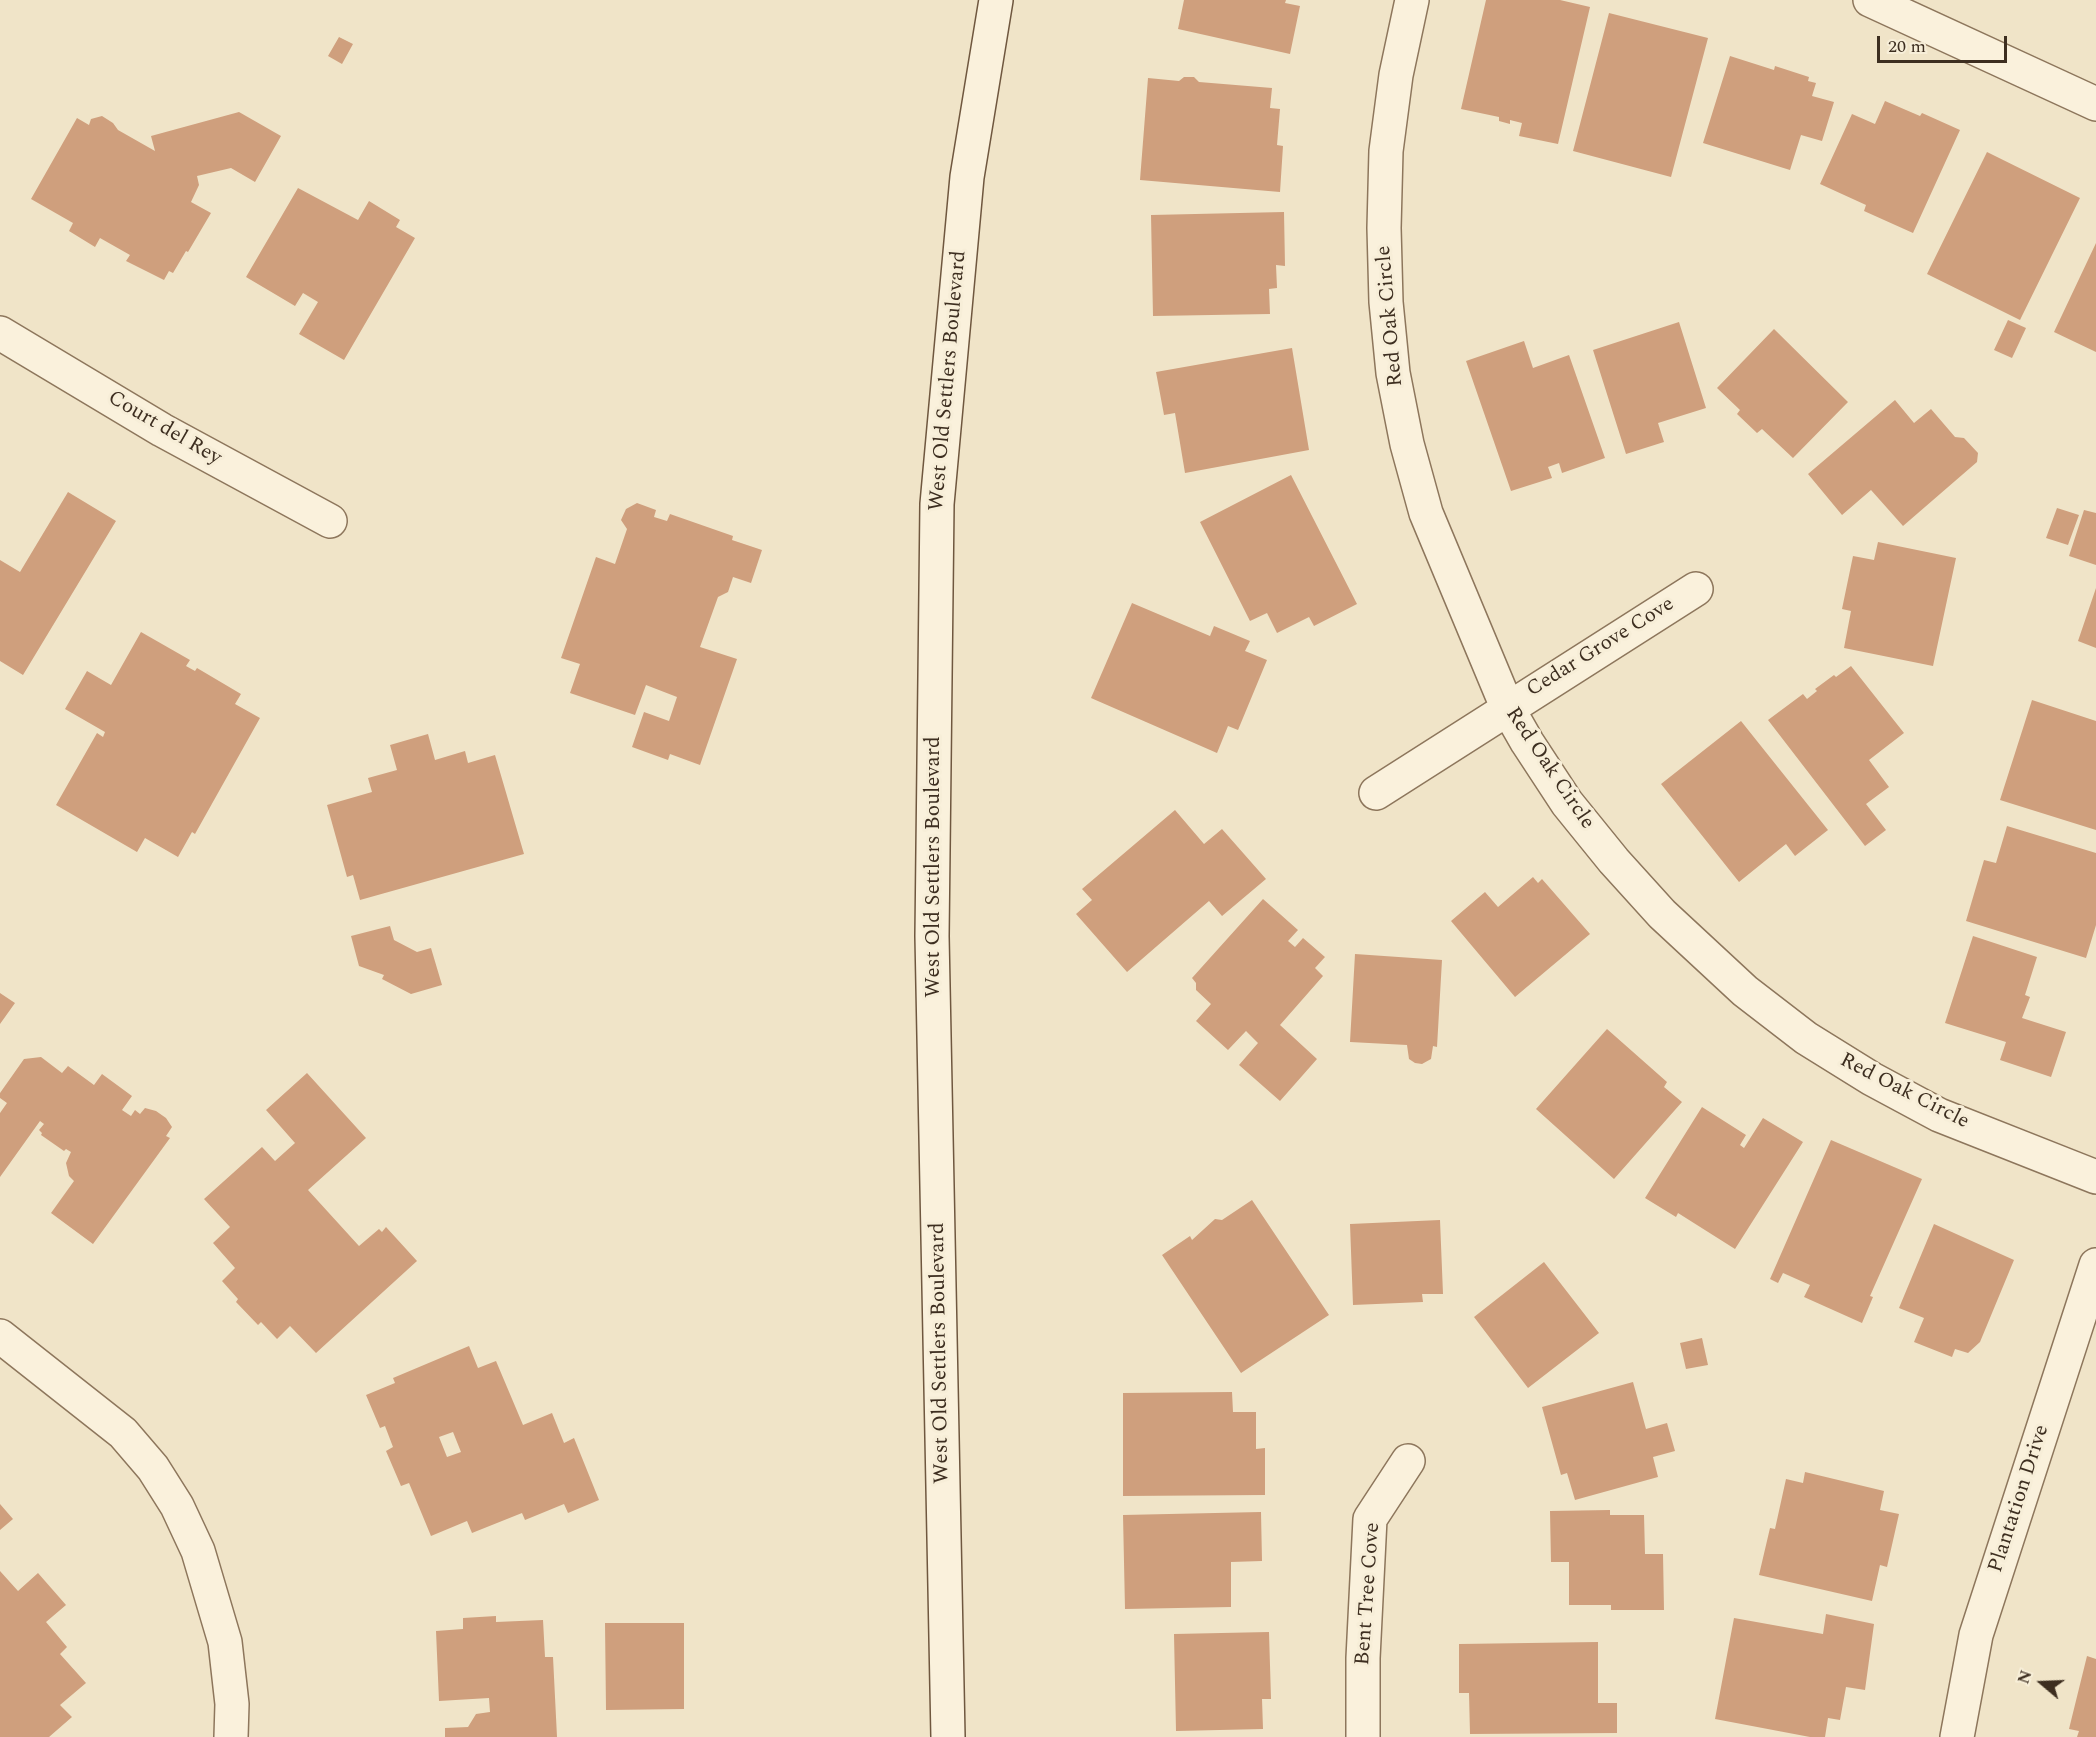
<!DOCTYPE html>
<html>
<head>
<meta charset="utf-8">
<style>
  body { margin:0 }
  #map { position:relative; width:2096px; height:1737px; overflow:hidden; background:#f0e4c8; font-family:Spectral,serif }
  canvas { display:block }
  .north { position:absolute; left:2012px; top:1653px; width:60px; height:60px; -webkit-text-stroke:4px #f7eed8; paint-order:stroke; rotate:289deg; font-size:16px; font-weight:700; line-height:24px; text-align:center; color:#3d2e20 }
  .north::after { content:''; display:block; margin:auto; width:21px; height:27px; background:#3d2e20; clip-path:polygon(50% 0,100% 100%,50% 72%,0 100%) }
  .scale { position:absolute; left:1877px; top:36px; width:130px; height:27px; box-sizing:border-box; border:3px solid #3d2e20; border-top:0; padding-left:8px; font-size:18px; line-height:21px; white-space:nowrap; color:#3d2e20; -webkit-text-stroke:4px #f7eed8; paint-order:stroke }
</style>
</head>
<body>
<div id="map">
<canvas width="2096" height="1737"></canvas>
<div class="north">N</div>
<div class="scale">20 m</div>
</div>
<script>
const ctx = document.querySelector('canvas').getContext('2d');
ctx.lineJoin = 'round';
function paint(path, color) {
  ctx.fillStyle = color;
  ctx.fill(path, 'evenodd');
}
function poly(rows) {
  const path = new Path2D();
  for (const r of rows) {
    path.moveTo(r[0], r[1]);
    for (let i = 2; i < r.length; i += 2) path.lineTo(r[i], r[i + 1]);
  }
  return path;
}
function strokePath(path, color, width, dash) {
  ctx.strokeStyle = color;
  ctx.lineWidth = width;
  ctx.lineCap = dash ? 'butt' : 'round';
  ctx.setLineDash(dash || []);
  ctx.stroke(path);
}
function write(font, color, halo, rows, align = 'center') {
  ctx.font = font + ' Spectral,serif';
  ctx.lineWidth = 6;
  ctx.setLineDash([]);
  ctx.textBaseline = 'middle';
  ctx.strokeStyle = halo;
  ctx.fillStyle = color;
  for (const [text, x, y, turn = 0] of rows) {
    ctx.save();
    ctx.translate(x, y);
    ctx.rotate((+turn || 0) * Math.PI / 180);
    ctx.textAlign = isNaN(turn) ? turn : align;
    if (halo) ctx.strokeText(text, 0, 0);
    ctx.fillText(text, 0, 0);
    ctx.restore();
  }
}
paint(poly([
  [1184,0,1286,0,1285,3,1300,6,1290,54,1178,29],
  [1486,0,1560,0,1590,7,1558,144,1519,136,1522,123,1510,120,1510,124,1499,121,1499,117,1461,109],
  [1609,13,1708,38,1671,177,1573,151],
  [339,37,353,44,342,64,328,56],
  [1730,56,1774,70,1775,66,1809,77,1808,81,1816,83,1812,96,1834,102,1822,141,1801,135,1790,170,1703,143],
  [1184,77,1194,77,1199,82,1272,88,1270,108,1280,109,1277,145,1283,146,1280,192,1140,180,1148,78,1179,81],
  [1885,101,1920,116,1922,113,1960,130,1913,233,1864,211,1866,205,1820,184,1852,114,1875,124],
  [239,112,281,136,255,182,231,168,197,176,199,185,191,202,211,213,188,252,186,251,173,273,169,271,164,280,126,261,130,255,100,238,95,247,69,231,73,223,31,199,77,118,89,125,91,119,102,116,113,123,118,130,155,151,151,136],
  [1987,152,2080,198,2020,320,1927,274],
  [298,188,358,220,369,201,400,220,396,227,415,238,344,360,299,334,318,302,303,293,295,306,246,277],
  [1284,212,1285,266,1276,265,1277,288,1269,289,1270,314,1153,316,1151,215],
  [2096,243,2096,352,2054,332],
  [2008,320,2026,328,2012,358,1994,350],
  [1679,322,1706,408,1658,423,1664,442,1626,454,1593,350],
  [1774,329,1848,402,1793,458,1762,429,1757,433,1737,414,1740,410,1717,388],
  [1524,341,1533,368,1569,355,1605,458,1562,473,1559,463,1548,467,1552,478,1511,491,1466,361],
  [1292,348,1309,450,1185,473,1175,413,1164,415,1156,372],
  [1895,400,1914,423,1931,409,1955,437,1964,438,1978,453,1977,462,1903,526,1871,490,1842,515,1808,474],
  [1291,475,1357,604,1314,626,1309,617,1277,633,1267,613,1250,621,1200,522],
  [68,492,116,521,23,675,0,661,0,560,20,572],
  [637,503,656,510,654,517,667,521,670,514,733,536,732,540,762,550,751,583,733,577,728,592,718,597,700,647,737,659,700,765,670,754,668,760,632,747,644,712,669,721,677,697,646,685,635,715,570,693,580,664,561,658,596,557,615,564,627,529,621,520,626,509],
  [2057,508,2079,515,2068,545,2046,538],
  [2084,510,2096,513,2096,565,2069,556],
  [1878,542,1956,558,1933,666,1844,648,1851,611,1842,609,1853,556,1874,560],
  [2096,588,2096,648,2078,641],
  [1132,603,1210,636,1214,626,1250,641,1245,651,1267,660,1238,730,1228,726,1217,753,1091,698],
  [141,632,190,660,186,666,195,671,197,668,241,694,235,704,260,718,195,834,192,832,178,857,145,838,137,852,56,805,97,733,103,737,105,732,65,709,87,671,111,685],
  [1851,666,1904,733,1869,760,1889,787,1866,804,1886,830,1865,846,1768,720,1803,694,1807,699,1817,691,1815,689,1834,675,1836,677],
  [2032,700,2096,721,2096,830,2000,800],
  [1741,721,1828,830,1795,856,1786,844,1739,882,1661,784],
  [428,734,435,760,465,751,468,763,495,755,524,854,360,900,353,875,347,877,327,805,372,792,368,778,397,770,390,745],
  [1175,810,1204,844,1222,829,1266,879,1222,916,1209,901,1127,972,1076,914,1092,900,1082,889],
  [2007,826,2096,853,2096,925,2086,958,1966,921,1984,860,1996,863],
  [1533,877,1538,883,1542,879,1590,934,1515,997,1451,921,1485,892,1498,907],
  [1263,899,1298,930,1288,941,1295,947,1303,938,1325,957,1315,968,1323,976,1280,1025,1317,1059,1280,1101,1239,1065,1258,1043,1246,1031,1228,1050,1196,1021,1211,1004,1196,990,1196,983,1192,978],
  [390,926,394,940,417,952,431,948,442,985,411,994,382,979,384,975,359,966,351,936],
  [1973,936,2037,957,2025,995,2030,997,2022,1018,2066,1032,2051,1077,2000,1060,2006,1042,1945,1023],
  [1355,954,1442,960,1437,1047,1433,1046,1431,1059,1422,1064,1415,1063,1409,1059,1407,1045,1350,1042],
  [0,993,15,1003,0,1024],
  [1607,1029,1667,1082,1664,1087,1682,1102,1614,1179,1536,1109],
  [41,1057,62,1073,68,1066,94,1085,102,1074,132,1096,122,1110,131,1116,135,1110,140,1114,145,1108,156,1111,166,1118,172,1127,166,1136,170,1138,93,1244,51,1213,74,1181,69,1176,66,1163,71,1152,66,1149,64,1151,41,1135,42,1133,39,1130,44,1124,40,1121,0,1177,0,1113,7,1103,0,1098,0,1093,24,1059],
  [307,1073,366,1138,308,1190,359,1246,379,1229,382,1232,386,1227,417,1261,316,1353,290,1326,277,1339,261,1322,258,1325,236,1302,238,1299,222,1281,235,1268,213,1243,230,1227,204,1199,262,1147,275,1161,295,1143,266,1110],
  [1702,1107,1746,1135,1740,1145,1744,1148,1763,1118,1803,1142,1735,1249,1678,1213,1676,1217,1645,1198],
  [1831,1140,1922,1179,1870,1296,1873,1297,1862,1323,1804,1297,1810,1285,1783,1273,1778,1283,1770,1279],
  [1252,1200,1329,1315,1241,1373,1162,1255,1190,1236,1192,1240,1215,1219,1222,1220],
  [1440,1220,1443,1294,1422,1294,1423,1302,1353,1305,1350,1224],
  [1934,1224,2014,1260,1980,1342,1968,1353,1955,1349,1952,1357,1914,1342,1924,1318,1899,1308],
  [1544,1262,1599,1333,1528,1388,1474,1317],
  [1702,1338,1708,1365,1686,1369,1680,1343],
  [469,1346,478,1368,496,1361,523,1425,552,1413,564,1443,574,1438,599,1500,568,1513,564,1504,525,1520,522,1513,472,1533,467,1521,431,1536,409,1483,401,1486,386,1451,393,1447,385,1426,380,1428,366,1395,395,1383,393,1378],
  [453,1432,461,1452,447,1457,439,1437],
  [1633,1382,1646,1429,1667,1423,1675,1451,1653,1457,1658,1477,1575,1500,1567,1473,1561,1475,1542,1407],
  [1232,1392,1233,1412,1256,1412,1256,1449,1265,1448,1265,1495,1123,1496,1123,1393],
  [1805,1472,1884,1491,1880,1510,1899,1514,1887,1567,1880,1565,1872,1601,1759,1575,1770,1528,1775,1529,1786,1479,1803,1483],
  [0,1504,13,1519,0,1530],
  [1610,1510,1610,1515,1644,1515,1645,1554,1663,1554,1664,1610,1611,1610,1611,1605,1569,1605,1569,1562,1551,1562,1550,1511],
  [1261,1512,1262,1561,1231,1562,1231,1607,1125,1609,1123,1515],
  [0,1571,18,1591,38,1573,66,1605,46,1622,67,1647,60,1654,86,1683,60,1705,72,1717,49,1737,0,1737],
  [1826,1614,1874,1624,1865,1690,1846,1687,1840,1720,1828,1718,1825,1737,1810,1737,1715,1719,1734,1618,1823,1634],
  [496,1616,496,1622,543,1620,545,1657,553,1657,557,1737,445,1737,445,1728,468,1727,476,1714,490,1712,489,1698,439,1701,436,1631,463,1629,463,1618],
  [605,1623,684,1623,684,1709,606,1710],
  [1269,1632,1271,1699,1262,1699,1263,1729,1176,1731,1174,1634],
  [1598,1642,1598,1703,1617,1703,1617,1733,1470,1734,1469,1693,1459,1693,1459,1644],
  [2087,1656,2096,1659,2096,1737,2077,1737,2079,1731,2069,1729]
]), '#cf9f7d');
const street = poly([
  [1412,0,1396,75,1386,151,1384,228,1386,302,1393,373,1407,444,1426,513,1507,707,1527,742,1567,803,1614,861,1662,914,1745,991,1806,1038,1872,1079,1939,1115,2096,1177],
  [1870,0,2096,104],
  [0,333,162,430,330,521],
  [1376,793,1696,589],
  [0,1336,123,1433,153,1468,177,1506,198,1551,225,1642,232,1704,231,1737],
  [1363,1737,1363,1658,1370,1519,1408,1461],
  [1957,1737,1976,1635,2096,1265]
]);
const secondary = poly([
  [948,1737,932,936,937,504,967,177,996,0]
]);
strokePath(street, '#8d765c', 36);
strokePath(secondary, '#6f573f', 36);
strokePath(street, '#faf1dc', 33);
strokePath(secondary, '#faf1dc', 33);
write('21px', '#3d2e20', '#f7eed8', [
  ["Red Oak Circle",1391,316,-95],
  ["West Old Settlers Boulevard",949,381,-85],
  ["Court del Rey",164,429,30],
  ["Cedar Grove Cove",1601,648,-32],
  ["Red Oak Circle",1549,769,56],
  ["West Old Settlers Boulevard",935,867,-90],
  ["Red Oak Circle",1904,1092,27],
  ["West Old Settlers Boulevard",941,1353,-91],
  ["Plantation Drive",2020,1499,-72],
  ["Bent Tree Cove",1369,1594,-86]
]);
</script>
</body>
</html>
